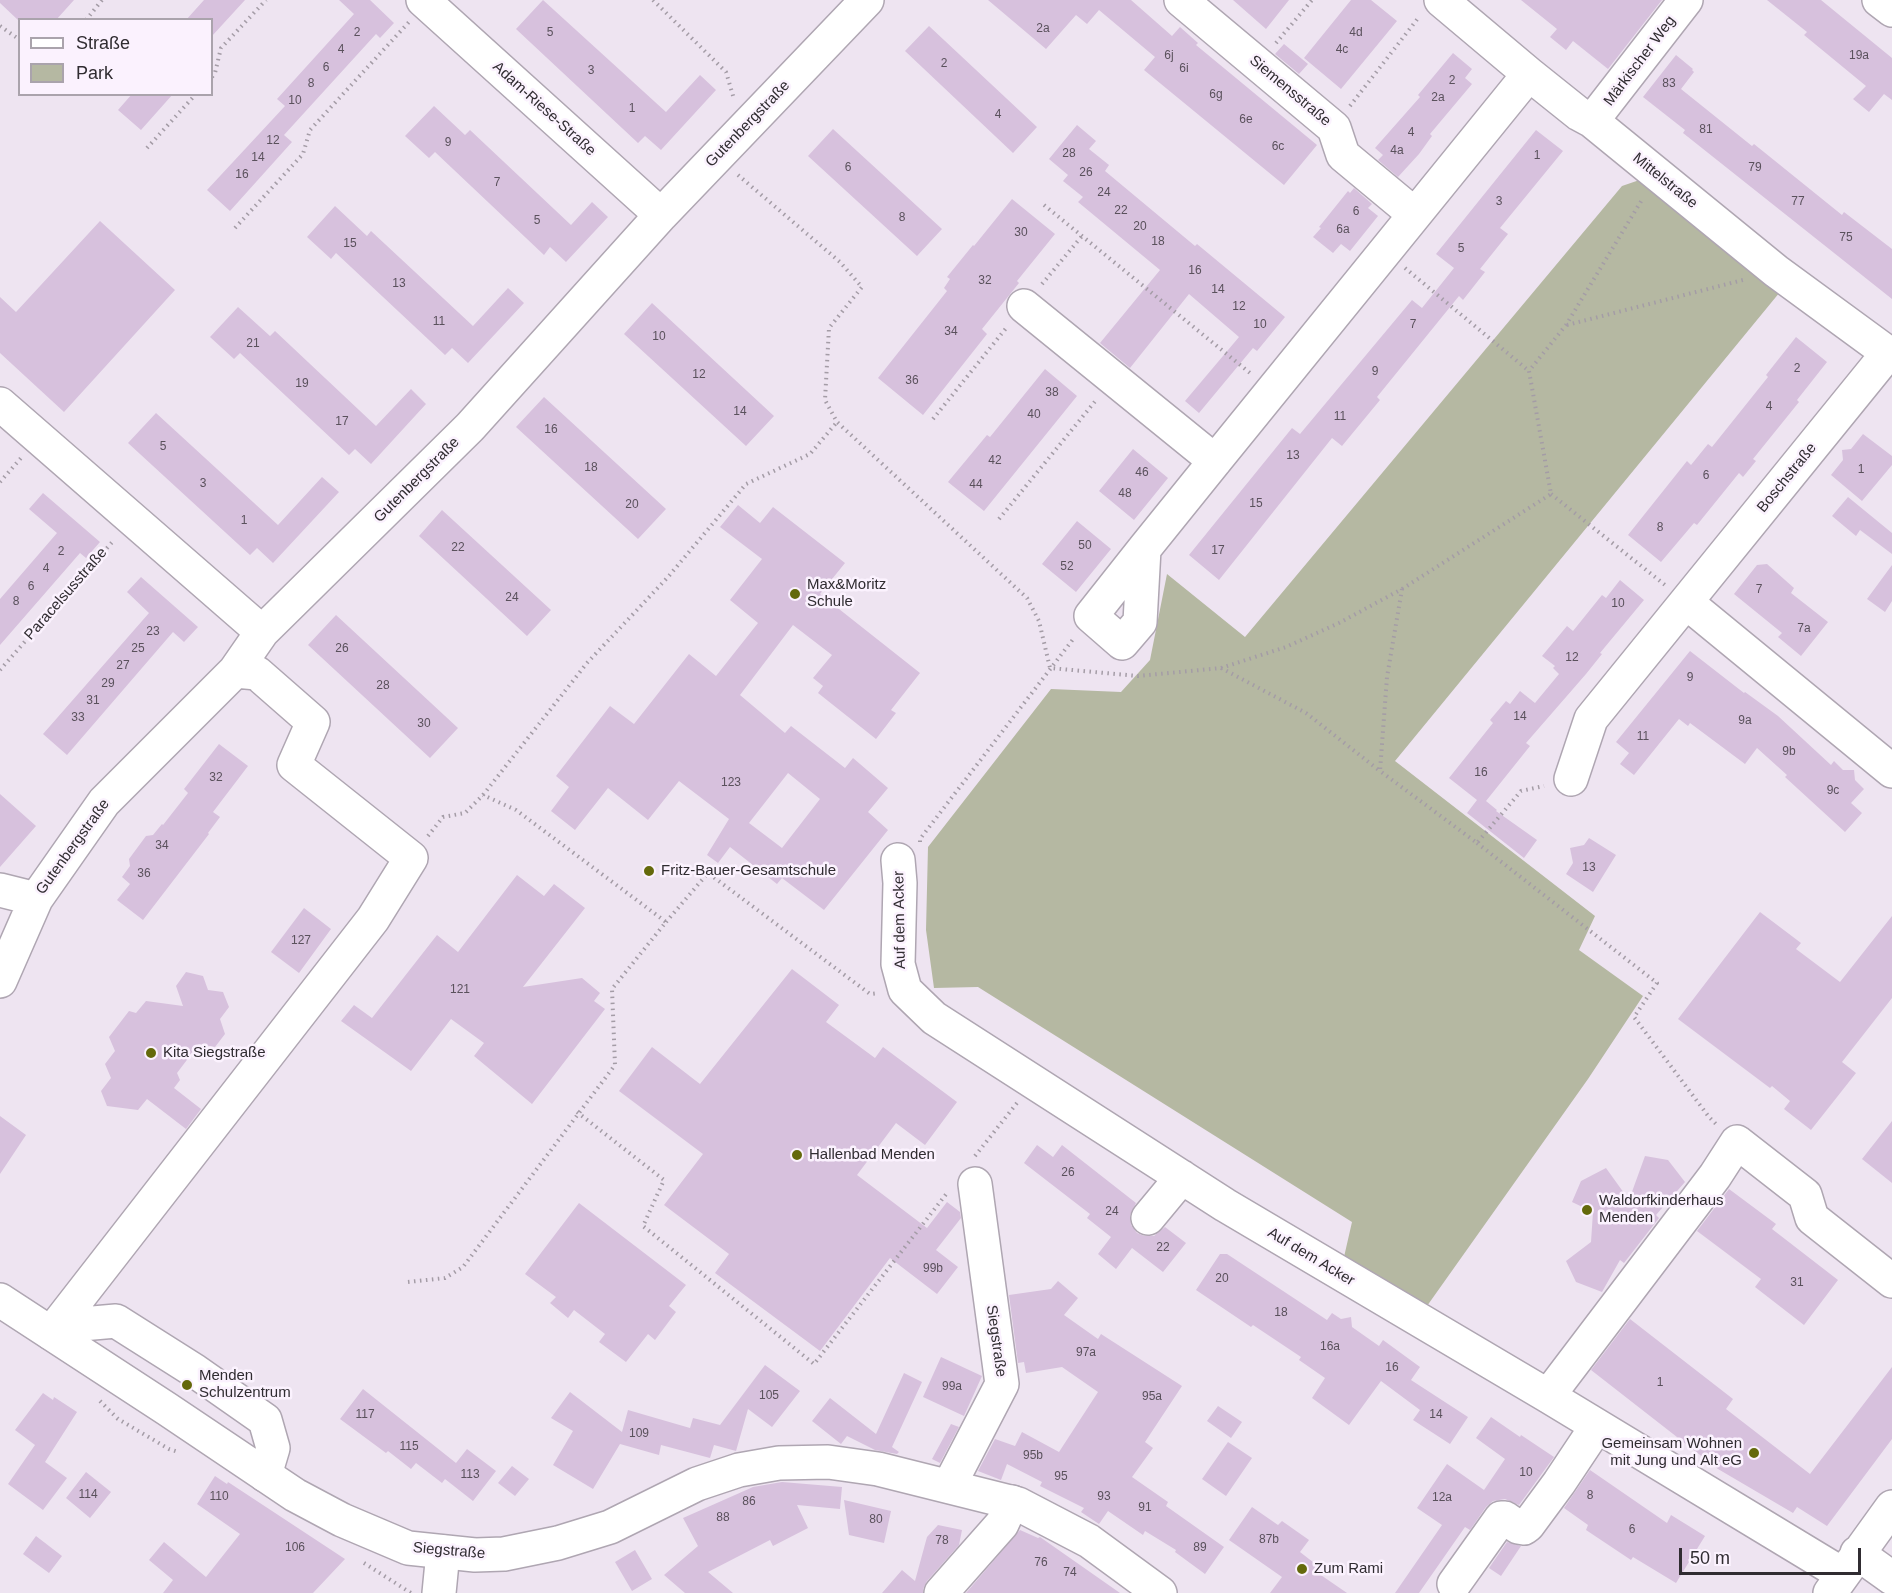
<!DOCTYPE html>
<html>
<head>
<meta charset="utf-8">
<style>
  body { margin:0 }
  #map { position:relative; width:1892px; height:1593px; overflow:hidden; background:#eee4f1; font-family:Helvetica,sans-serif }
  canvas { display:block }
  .legend { position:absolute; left:18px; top:18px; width:195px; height:78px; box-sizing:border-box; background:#fbf2fe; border:2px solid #aaa3ac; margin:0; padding:8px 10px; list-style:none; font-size:18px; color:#302c31 }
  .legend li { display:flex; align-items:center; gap:12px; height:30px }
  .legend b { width:30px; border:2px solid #aaa3ac }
  .scale { position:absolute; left:1679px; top:1548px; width:182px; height:27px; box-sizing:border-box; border:3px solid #302c31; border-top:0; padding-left:8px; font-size:18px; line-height:21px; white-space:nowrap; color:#302c31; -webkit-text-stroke:4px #fbf2fe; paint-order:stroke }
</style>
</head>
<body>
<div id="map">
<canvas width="1892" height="1593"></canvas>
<ul class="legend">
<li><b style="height:8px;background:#fff"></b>Straße</li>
<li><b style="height:16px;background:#b5b8a2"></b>Park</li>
</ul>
<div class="scale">50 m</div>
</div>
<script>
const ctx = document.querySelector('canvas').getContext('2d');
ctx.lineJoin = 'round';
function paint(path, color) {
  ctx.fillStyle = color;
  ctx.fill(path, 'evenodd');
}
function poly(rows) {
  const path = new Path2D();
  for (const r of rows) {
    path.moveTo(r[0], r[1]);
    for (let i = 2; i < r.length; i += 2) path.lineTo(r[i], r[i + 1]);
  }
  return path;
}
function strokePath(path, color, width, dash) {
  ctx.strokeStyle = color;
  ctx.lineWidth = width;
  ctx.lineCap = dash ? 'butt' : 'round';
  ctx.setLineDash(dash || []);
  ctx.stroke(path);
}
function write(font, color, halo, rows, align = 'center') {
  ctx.font = font + ' Helvetica,sans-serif';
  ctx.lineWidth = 5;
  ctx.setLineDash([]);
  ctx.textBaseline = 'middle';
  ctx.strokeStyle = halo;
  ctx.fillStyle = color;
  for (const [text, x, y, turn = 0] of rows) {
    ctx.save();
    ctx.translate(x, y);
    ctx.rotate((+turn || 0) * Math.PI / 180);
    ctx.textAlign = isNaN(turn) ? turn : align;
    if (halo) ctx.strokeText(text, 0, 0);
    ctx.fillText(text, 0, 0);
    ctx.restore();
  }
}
paint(poly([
  [1657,174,1789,281,1395,761,1595,916,1579,950,1643,996,1588,1079,1427,1306,1344,1257,1352,1222,978,987,934,988,926,930,928,847,1051,689,1121,692,1150,660,1167,574,1245,637,1622,186]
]), '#b5b8a2');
paint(poly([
  [0,0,74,0,56,20,18,20,0,3],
  [204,0,245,0,212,36,212,20,186,20],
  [339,0,370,0,394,23,380,38,376,34,284,135,292,142,230,211,207,190,285,106,277,99,354,14],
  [543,0,666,112,700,75,716,90,661,150,645,136,638,143,516,29],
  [988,0,1131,0,1172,36,1180,27,1198,43,1196,45,1317,145,1284,185,1144,70,1155,57,1099,10,1087,24,1076,15,1046,49],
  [1233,0,1289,0,1266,29],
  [1351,0,1371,0,1397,21,1341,89,1304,58],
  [1521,0,1662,0,1608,69,1573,41,1566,50,1550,37,1557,29],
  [1767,0,1821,0,1892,58,1892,100,1884,94,1869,112,1853,99,1866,86,1804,35,1807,32],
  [929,26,1037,127,1013,153,905,51],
  [1284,44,1308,64,1299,74,1275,54],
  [1453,53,1472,69,1465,78,1472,84,1430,134,1432,136,1419,154,1398,177,1378,160,1383,155,1375,148,1420,97,1418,95],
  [1676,55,1693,69,1692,70,1694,72,1681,89,1752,146,1754,144,1842,215,1844,212,1892,249,1892,299,1683,133,1685,130,1643,97],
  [132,94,173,94,141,130,118,110],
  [434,106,465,135,470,130,571,225,592,202,608,217,566,262,550,247,544,255,435,152,429,158,405,136],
  [1077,125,1096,141,1089,149,1109,165,1105,171,1195,246,1197,244,1285,317,1257,351,1253,348,1199,413,1185,401,1239,337,1189,294,1130,368,1100,343,1160,270,1078,202,1083,197,1063,181,1068,175,1049,159],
  [833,129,942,229,917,256,808,156],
  [1536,130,1563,151,1500,228,1508,234,1480,269,1485,272,1463,300,1459,296,1377,397,1380,400,1342,446,1332,438,1219,580,1189,555,1292,428,1300,434,1412,300,1422,308,1454,268,1436,254],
  [1354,188,1372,204,1368,208,1378,216,1350,251,1341,244,1333,253,1313,237,1321,228,1319,227,1348,191,1350,193],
  [1012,199,1055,234,1017,281,1019,283,982,329,987,334,923,415,878,378,947,291,944,288,950,279,947,277,973,245,974,246],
  [335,206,367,236,371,231,473,326,508,288,524,303,468,363,452,348,445,355,336,253,331,259,307,237],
  [100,221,175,290,64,412,0,353,0,297,16,312],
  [652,303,774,416,746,446,624,334],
  [238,307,270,336,275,331,376,426,411,389,426,404,371,464,355,449,349,455,240,353,234,359,210,337],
  [1796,337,1827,362,1797,400,1799,402,1753,459,1756,461,1743,477,1739,473,1697,525,1694,523,1661,562,1628,535,1687,461,1691,465,1708,444,1712,447,1768,377,1766,375],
  [1045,369,1077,396,984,511,948,482,987,435,990,437],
  [544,397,666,509,638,539,516,427],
  [156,413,278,525,322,477,339,492,273,563,257,548,250,555,128,443],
  [1863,434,1892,456,1892,465,1862,501,1831,475,1843,460,1842,450,1851,449],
  [1133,449,1168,478,1134,520,1099,491],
  [43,493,100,542,86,558,80,553,0,645,0,599,57,533,29,509],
  [1848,497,1892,533,1892,554,1860,530,1856,536,1832,516],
  [738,505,760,523,773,507,845,563,820,594,920,673,891,710,896,713,876,739,818,693,823,686,813,678,832,655,793,625,740,695,785,733,791,726,845,768,853,758,888,788,868,812,888,830,824,910,782,878,777,884,730,847,718,863,707,855,729,819,679,781,648,820,608,788,575,830,551,811,569,787,556,776,610,706,634,724,689,654,716,676,758,623,730,600,762,559,720,527],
  [788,773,820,799,782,848,749,823],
  [442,510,551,610,527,636,419,536],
  [1077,521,1111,549,1076,592,1042,564],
  [1767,564,1794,588,1791,593,1828,622,1801,656,1778,637,1782,633,1734,594,1757,565],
  [1892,565,1892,601,1885,612,1867,599],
  [141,577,198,627,184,642,173,632,67,755,43,734,149,613,127,592],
  [1620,580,1644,600,1600,653,1602,654,1586,674,1526,743,1530,746,1486,801,1497,810,1496,811,1537,840,1524,858,1467,813,1477,800,1449,778,1493,723,1490,720,1506,701,1510,704,1520,691,1535,703,1559,674,1553,668,1555,666,1542,656,1567,626,1573,631,1602,595,1606,598],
  [336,615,458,728,430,758,308,645],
  [1690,651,1744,693,1745,692,1778,716,1831,765,1834,761,1843,770,1854,770,1855,780,1864,789,1851,803,1862,813,1845,832,1785,777,1787,775,1757,748,1745,764,1690,723,1688,726,1679,719,1634,775,1620,764,1629,753,1616,742],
  [219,744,248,766,213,812,220,817,208,833,209,834,143,920,117,900,130,884,122,877,130,866,129,859,146,836,153,835,162,824,163,825,188,793,184,789],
  [0,794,36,826,0,867],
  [1589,838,1616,855,1593,892,1566,874,1573,863,1570,848,1584,845],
  [517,875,544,896,554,884,585,908,523,987,582,978,600,993,594,1001,605,1009,532,1104,474,1056,484,1043,451,1019,411,1071,341,1021,354,1005,372,1018,437,935,458,952],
  [304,908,331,929,299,973,271,952],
  [1760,912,1801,943,1796,949,1840,982,1892,916,1892,998,1842,1062,1856,1073,1811,1130,1784,1109,1790,1101,1772,1086,1770,1088,1678,1019],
  [792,969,839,1005,826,1022,875,1058,883,1047,957,1102,925,1145,896,1123,857,1175,927,1228,947,1202,960,1212,961,1218,936,1250,958,1267,937,1294,890,1258,820,1351,715,1273,729,1254,664,1205,703,1154,619,1091,652,1047,700,1084],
  [186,972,203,976,208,990,223,992,229,1007,220,1019,225,1034,215,1047,199,1044,177,1073,180,1080,174,1088,201,1109,186,1129,147,1099,138,1110,107,1106,101,1091,111,1078,105,1064,115,1051,109,1037,129,1011,136,1013,146,1001,183,1006,176,986],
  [0,1116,26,1135,0,1174],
  [1892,1121,1892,1183,1862,1159],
  [1037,1145,1053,1157,1062,1145,1136,1203,1130,1215,1131,1225,1137,1233,1144,1236,1154,1236,1165,1227,1186,1243,1163,1272,1132,1248,1116,1269,1098,1254,1111,1237,1087,1218,1090,1214,1024,1163],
  [1645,1156,1668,1160,1685,1182,1656,1215,1659,1218,1624,1263,1620,1260,1602,1292,1576,1282,1566,1261,1591,1242,1593,1212,1572,1202,1581,1181,1606,1168,1629,1200],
  [1729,1189,1776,1224,1772,1229,1838,1280,1804,1325,1755,1287,1761,1279,1697,1231],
  [579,1203,686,1285,669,1306,676,1312,655,1340,648,1334,626,1362,599,1342,605,1334,574,1310,568,1318,550,1303,556,1297,525,1274],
  [1220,1254,1227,1254,1327,1320,1332,1313,1341,1319,1351,1317,1352,1327,1379,1346,1383,1340,1420,1367,1411,1380,1468,1417,1450,1444,1413,1420,1420,1410,1381,1381,1349,1425,1312,1398,1325,1378,1299,1360,1301,1357,1253,1325,1251,1327,1196,1290],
  [1058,1281,1078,1298,1064,1315,1098,1339,1101,1334,1182,1386,1145,1442,1153,1448,1132,1477,1168,1502,1166,1506,1224,1547,1205,1574,1175,1552,1176,1550,1145,1531,1143,1535,1108,1511,1099,1524,1081,1512,1084,1508,1040,1486,1042,1482,1007,1464,1001,1480,978,1471,995,1439,1015,1446,1022,1432,1059,1452,1098,1392,1062,1367,1026,1373,1024,1362,1018,1363,1009,1295,1051,1289],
  [1630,1319,1733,1399,1726,1409,1810,1474,1892,1367,1892,1439,1827,1526,1797,1507,1793,1513,1718,1469,1591,1370],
  [941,1357,982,1376,964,1416,923,1397],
  [765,1365,800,1391,772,1427,748,1409,736,1451,714,1445,710,1458,661,1445,659,1455,620,1444,593,1489,553,1465,573,1431,551,1418,570,1392,622,1432,628,1410,690,1428,693,1418,720,1425],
  [904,1373,922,1382,892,1447,899,1452,897,1454,875,1450,847,1436,841,1444,812,1421,830,1398,876,1434],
  [363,1389,456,1463,467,1449,496,1471,473,1501,445,1479,442,1483,416,1463,411,1469,388,1451,386,1453,340,1419],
  [43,1393,53,1400,54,1397,77,1412,45,1462,67,1478,43,1510,8,1484,35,1445,15,1430],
  [1218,1406,1242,1422,1231,1438,1207,1421],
  [1491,1417,1520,1437,1521,1435,1554,1457,1519,1505,1505,1499,1493,1501,1486,1507,1470,1530,1465,1527,1419,1593,1395,1593,1442,1525,1417,1508,1447,1464,1484,1490,1505,1459,1476,1438],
  [951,1424,959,1427,940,1463,932,1459],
  [1228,1442,1252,1458,1226,1496,1202,1479],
  [512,1466,529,1479,515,1496,498,1483],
  [1590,1470,1667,1523,1671,1515,1705,1536,1676,1583,1633,1557,1631,1560,1586,1530,1588,1525,1564,1508],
  [86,1472,111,1492,90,1518,66,1498],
  [215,1476,227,1484,228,1482,345,1559,313,1593,163,1593,173,1580,149,1560,164,1542,206,1577,240,1534,197,1504],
  [782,1482,842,1487,840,1509,797,1505,808,1528,773,1546,770,1540,708,1572,733,1593,685,1593,664,1575,698,1546,683,1518,753,1487],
  [844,1500,891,1511,884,1543,849,1535],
  [1252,1507,1278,1525,1282,1521,1309,1540,1300,1552,1318,1566,1315,1571,1347,1593,1270,1593,1282,1577,1229,1540],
  [938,1525,962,1530,959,1545,927,1581,923,1589,923,1593,882,1593,902,1570,915,1581,927,1537],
  [1020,1530,1038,1538,1040,1537,1120,1593,966,1593],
  [36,1536,62,1556,49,1573,23,1554],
  [1507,1542,1521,1546,1501,1576,1489,1568],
  [635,1550,652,1579,632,1591,615,1562]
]), '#d7c1dd');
const minor = poly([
  [423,0,661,215],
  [1181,0,1334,128,1343,155,1414,214],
  [1441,0,1529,74,1579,114,1592,121,1776,271,1892,356],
  [1879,0,1892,10],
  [1592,121,1686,0],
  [1024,306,1215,461],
  [0,404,262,632],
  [1144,549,1140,622,1122,643,1091,616,1144,549,1215,461,1529,74],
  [1686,602,1892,771],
  [1571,779,1591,719,1888,353],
  [898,860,900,883,898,964,905,990,934,1018,1225,1205,1548,1396,1842,1574],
  [0,890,36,899],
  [0,981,36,899,104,802,235,671,262,632,470,427,661,215,867,0],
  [1148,1218,1182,1177],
  [51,1333,373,919,411,858,294,765,313,722,257,673,235,671],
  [51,1333,70,1325,116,1321,195,1371,265,1420,273,1448,265,1475],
  [1548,1396,1715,1176,1737,1142,1805,1195,1812,1218,1892,1281],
  [949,1486,1002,1384,975,1184],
  [1857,1553,1892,1578],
  [1454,1584,1501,1518,1505,1518,1518,1527,1524,1528,1528,1525,1559,1483,1597,1426],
  [439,1593,443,1552],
  [941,1593,1002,1524,1012,1502],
  [1830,1593,1892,1507]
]);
const major = poly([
  [0,1300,167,1409,295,1495,342,1520,408,1548,475,1555,504,1554,558,1543,610,1527,697,1484,739,1470,779,1463,828,1462,878,1469,1018,1504,1089,1541,1160,1593]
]);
strokePath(minor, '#afa6b2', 36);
strokePath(major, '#afa6b2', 36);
strokePath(poly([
  [653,0,726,72,734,99],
  [86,20,102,0],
  [0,26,20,40],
  [1276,43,1312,0],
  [212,77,215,73,221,48,266,0],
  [1350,106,1419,17],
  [147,148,196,94],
  [738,175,840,262,862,287,829,328,825,400,837,422,1027,598,1039,621,1050,668,1138,676,1221,668,1286,647,1339,623,1402,589,1387,677,1380,771,1477,843,1521,791,1544,786],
  [1044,205,1250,373],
  [235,228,303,154,310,130,409,22],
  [1405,268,1529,371],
  [1042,284,1082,236],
  [1567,325,1743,280],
  [933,419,1007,327],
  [0,482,21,458],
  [1551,494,1665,585],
  [999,519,1097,399],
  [1402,589,1551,494,1529,371,1566,325,1643,198],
  [1221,668,1306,713,1380,771],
  [0,670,114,540],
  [428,836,443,817,465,813,483,795,587,663,668,577,746,484,810,454,837,422],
  [920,842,920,839,1074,638],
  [1477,843,1657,983,1634,1017,1709,1117,1716,1124],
  [666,922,708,873,870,994,879,993],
  [577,1112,664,1180,643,1226,814,1364,947,1193],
  [975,1156,1017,1103],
  [408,1282,445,1278,463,1267,615,1065,612,989,666,922,516,810,483,795],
  [100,1401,118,1419,169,1449,178,1452],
  [364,1563,411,1593]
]), '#a49ca6', 4, [1.5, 4.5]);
strokePath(minor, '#fff', 33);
strokePath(major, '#fff', 33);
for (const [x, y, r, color] of [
  [795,594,6,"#64690b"],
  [649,871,6,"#64690b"],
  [151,1053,6,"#64690b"],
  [797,1155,6,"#64690b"],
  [1587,1210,6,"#64690b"],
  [187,1385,6,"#64690b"],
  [1754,1453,6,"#64690b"],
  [1302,1569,6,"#64690b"]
]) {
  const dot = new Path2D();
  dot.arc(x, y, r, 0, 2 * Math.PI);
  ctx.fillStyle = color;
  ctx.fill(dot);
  strokePath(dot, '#fbf2fe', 2);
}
write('12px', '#5a515c', null, [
  ["2a",1043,29],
  ["2",357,33],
  ["5",550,33],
  ["4d",1356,33],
  ["4",341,50],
  ["4c",1342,50],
  ["6j",1169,56],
  ["19a",1859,56],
  ["2",944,64],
  ["6",326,68],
  ["6i",1184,69],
  ["3",591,71],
  ["2",1452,81],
  ["8",311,84],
  ["83",1669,84],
  ["6g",1216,95],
  ["2a",1438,98],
  ["10",295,101],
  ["1",632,109],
  ["4",998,115],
  ["6e",1246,120],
  ["81",1706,130],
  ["4",1411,133],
  ["12",273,141],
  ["9",448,143],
  ["6c",1278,147],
  ["4a",1397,151],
  ["28",1069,154],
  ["1",1537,156],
  ["14",258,158],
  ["6",848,168],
  ["79",1755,168],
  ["26",1086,173],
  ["16",242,175],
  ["7",497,183],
  ["24",1104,193],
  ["3",1499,202],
  ["77",1798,202],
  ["22",1121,211],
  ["6",1356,212],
  ["8",902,218],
  ["5",537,221],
  ["20",1140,227],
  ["6a",1343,230],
  ["30",1021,233],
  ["75",1846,238],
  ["18",1158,242],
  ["15",350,244],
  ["5",1461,249],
  ["16",1195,271],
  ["32",985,281],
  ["13",399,284],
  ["14",1218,290],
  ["12",1239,307],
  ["11",439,322],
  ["10",1260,325],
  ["7",1413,325],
  ["34",951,332],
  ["10",659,337],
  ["21",253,344],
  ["2",1797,369],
  ["9",1375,372],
  ["12",699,375],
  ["36",912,381],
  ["19",302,384],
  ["38",1052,393],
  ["4",1769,407],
  ["14",740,412],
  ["40",1034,415],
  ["11",1340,417],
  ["17",342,422],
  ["16",551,430],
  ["5",163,447],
  ["13",1293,456],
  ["42",995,461],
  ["18",591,468],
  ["1",1861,470],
  ["46",1142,473],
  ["6",1706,476],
  ["3",203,484],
  ["44",976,485],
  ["48",1125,494],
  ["15",1256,504],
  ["20",632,505],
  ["1",244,521],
  ["8",1660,528],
  ["50",1085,546],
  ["22",458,548],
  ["17",1218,551],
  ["2",61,552],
  ["52",1067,567],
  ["4",46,569],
  ["6",31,587],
  ["7",1759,590],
  ["24",512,598],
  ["8",16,602],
  ["10",1618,604],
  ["7a",1804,629],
  ["23",153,632],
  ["25",138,649],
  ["26",342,649],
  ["12",1572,658],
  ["27",123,666],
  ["9",1690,678],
  ["29",108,684],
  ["28",383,686],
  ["31",93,701],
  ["14",1520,717],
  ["33",78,718],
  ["9a",1745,721],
  ["30",424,724],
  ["11",1643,737],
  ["9b",1789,752],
  ["16",1481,773],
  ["32",216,778],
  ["123",731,783],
  ["9c",1833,791],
  ["34",162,846],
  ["13",1589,868],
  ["36",144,874],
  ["127",301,941],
  ["121",460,990],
  ["26",1068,1173],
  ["24",1112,1212],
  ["22",1163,1248],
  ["99b",933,1269],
  ["20",1222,1279],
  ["31",1797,1283],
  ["18",1281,1313],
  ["16a",1330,1347],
  ["97a",1086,1353],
  ["16",1392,1368],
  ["1",1660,1383],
  ["99a",952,1387],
  ["105",769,1396],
  ["95a",1152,1397],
  ["117",365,1415],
  ["14",1436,1415],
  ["109",639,1434],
  ["115",409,1447],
  ["95b",1033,1456],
  ["10",1526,1473],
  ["113",470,1475],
  ["95",1061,1477],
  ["114",88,1495],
  ["8",1590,1496],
  ["110",219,1497],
  ["93",1104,1497],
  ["12a",1442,1498],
  ["86",749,1502],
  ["91",1145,1508],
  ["88",723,1518],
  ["80",876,1520],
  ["6",1632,1530],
  ["87b",1269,1540],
  ["78",942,1541],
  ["106",295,1548],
  ["89",1200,1548],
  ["76",1041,1563],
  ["74",1070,1573]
]);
write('15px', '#302c31', '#fbf2fe', [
  ["Märkischer Weg",1640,61,-53],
  ["Siemensstraße",1290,91,40],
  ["Adam-Riese-Straße",544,109,42],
  ["Gutenbergstraße",748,124,-46],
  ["Mittelstraße",1665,181,39],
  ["Boschstraße",1787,478,-51],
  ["Gutenbergstraße",417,480,-45],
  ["Paracelsusstraße",66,594,-49],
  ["Gutenbergstraße",73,847,-54],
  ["Auf dem Acker",900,920,-91],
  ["Auf dem Acker",1311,1257,31],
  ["Siegstraße",996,1341,82],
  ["Siegstraße",449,1551,5]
]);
write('15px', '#302c31', '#fbf2fe', [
  ["Max&Moritz",807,585],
  ["Schule",807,602],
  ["Fritz-Bauer-Gesamtschule",661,871],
  ["Kita Siegstraße",163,1053],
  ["Hallenbad Menden",809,1155],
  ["Waldorfkinderhaus",1599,1201],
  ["Menden",1599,1218],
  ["Menden",199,1376],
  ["Schulzentrum",199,1393],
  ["Gemeinsam Wohnen",1742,1444,"right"],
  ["mit Jung und Alt eG",1742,1461,"right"],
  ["Zum Rami",1314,1569]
], 'left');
</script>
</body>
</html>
